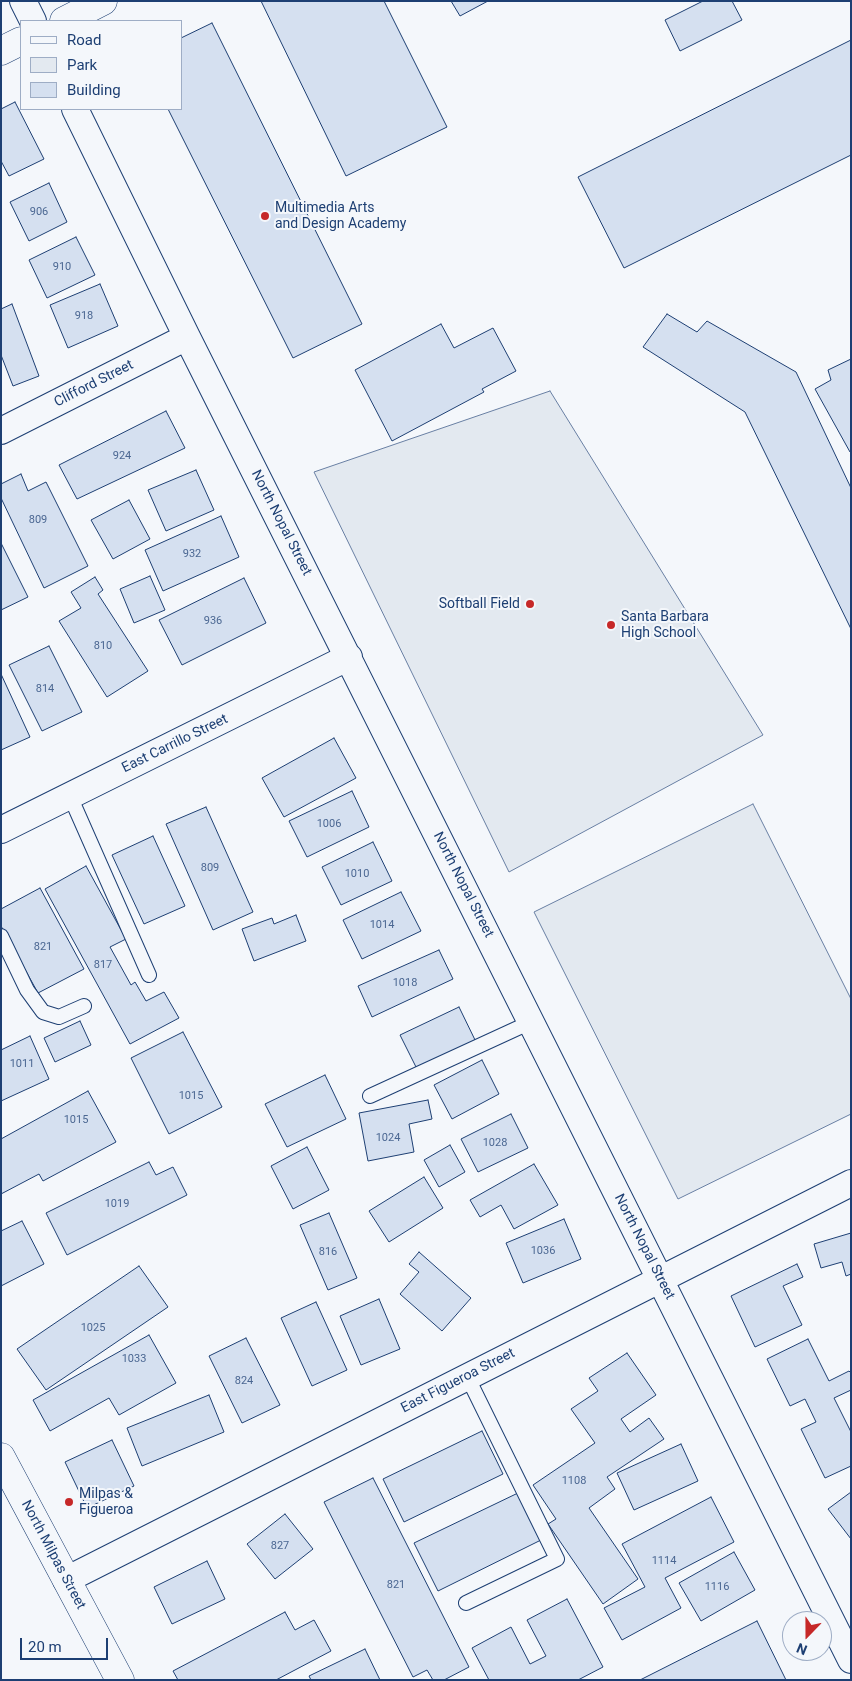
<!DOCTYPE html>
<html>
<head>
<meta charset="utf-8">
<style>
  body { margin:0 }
  #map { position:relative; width:852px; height:1681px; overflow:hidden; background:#f4f7fb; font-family:Roboto,sans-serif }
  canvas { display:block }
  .frame { position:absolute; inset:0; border:2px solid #1d3f73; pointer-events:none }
  .legend { position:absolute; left:20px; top:20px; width:162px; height:90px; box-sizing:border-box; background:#f4f7fb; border:1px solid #9eadc5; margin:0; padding:6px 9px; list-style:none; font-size:15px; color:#1d3f73 }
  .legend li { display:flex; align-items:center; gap:10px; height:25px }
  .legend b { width:25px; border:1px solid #9eadc5 }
  .north { position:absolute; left:782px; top:1611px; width:50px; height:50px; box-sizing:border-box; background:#f4f7fb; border:1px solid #9eadc5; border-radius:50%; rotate:202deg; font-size:14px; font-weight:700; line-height:20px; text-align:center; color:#1d3f73 }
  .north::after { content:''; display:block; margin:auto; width:18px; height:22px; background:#c62828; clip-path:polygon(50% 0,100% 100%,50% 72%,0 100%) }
  .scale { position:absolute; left:20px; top:1638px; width:88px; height:22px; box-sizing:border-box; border:2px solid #1d3f73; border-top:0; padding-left:6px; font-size:15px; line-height:18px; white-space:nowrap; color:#1d3f73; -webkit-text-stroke:4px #f4f7fb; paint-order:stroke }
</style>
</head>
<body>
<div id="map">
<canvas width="852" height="1681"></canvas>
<div class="frame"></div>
<ul class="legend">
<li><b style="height:6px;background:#f4f7fb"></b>Road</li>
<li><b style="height:14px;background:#e3e9f0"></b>Park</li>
<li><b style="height:14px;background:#d5e0f0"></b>Building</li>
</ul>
<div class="north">N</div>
<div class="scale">20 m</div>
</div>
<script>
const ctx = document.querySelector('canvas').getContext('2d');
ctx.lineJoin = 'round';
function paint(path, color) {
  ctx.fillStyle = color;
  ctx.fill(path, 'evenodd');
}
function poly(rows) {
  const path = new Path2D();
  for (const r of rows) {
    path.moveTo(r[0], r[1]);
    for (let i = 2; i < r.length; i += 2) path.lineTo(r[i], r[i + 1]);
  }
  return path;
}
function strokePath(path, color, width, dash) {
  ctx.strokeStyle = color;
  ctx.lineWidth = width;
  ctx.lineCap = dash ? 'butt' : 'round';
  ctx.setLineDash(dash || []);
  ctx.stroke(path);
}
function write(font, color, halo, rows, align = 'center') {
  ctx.font = font + ' Roboto,sans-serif';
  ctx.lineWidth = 4;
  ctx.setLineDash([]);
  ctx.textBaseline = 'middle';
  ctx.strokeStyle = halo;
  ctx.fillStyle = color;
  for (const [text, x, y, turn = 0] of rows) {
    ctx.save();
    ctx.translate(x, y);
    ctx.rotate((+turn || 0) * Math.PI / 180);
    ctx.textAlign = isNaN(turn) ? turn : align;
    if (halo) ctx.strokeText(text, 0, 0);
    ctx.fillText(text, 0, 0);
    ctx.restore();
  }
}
const green = poly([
  [550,391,763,735,509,872,314,472,550,391],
  [753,804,851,999,851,1114,678,1199,534,912,753,804]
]);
paint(green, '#e3e9f0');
strokePath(green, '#687fa3', 1);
const building = poly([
  [261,1,384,1,447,127,346,176,261,1],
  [451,1,488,1,460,16,451,1],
  [703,1,732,1,742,20,680,51,665,20,703,1],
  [212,23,362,324,293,358,168,109,181,109,181,38,212,23],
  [851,40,851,155,624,268,578,177,851,40],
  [15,102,44,159,9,176,1,161,1,109,15,102],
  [49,183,67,222,29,241,10,202,49,183],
  [76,237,95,275,47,298,29,260,76,237],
  [100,284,118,326,68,348,50,305,100,284],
  [12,304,39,376,13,386,1,355,1,309,12,304],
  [667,314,697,332,707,321,796,372,851,488,851,629,745,412,643,347,667,314],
  [441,324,454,348,493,328,516,371,482,389,484,392,392,441,355,370,441,324],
  [851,359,851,452,850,452,815,389,831,380,828,370,851,359],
  [166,411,185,448,77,499,59,465,166,411],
  [196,470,214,510,166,531,148,490,196,470],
  [21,474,28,491,46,482,88,566,44,588,1,498,1,484,21,474],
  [129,500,150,539,113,559,91,520,129,500],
  [221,516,239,557,163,591,145,550,221,516],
  [1,543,28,597,1,610,1,543],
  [150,576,165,610,134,623,120,589,150,576],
  [95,577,103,590,98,594,148,671,107,697,59,621,81,608,71,592,95,577],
  [244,578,266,623,182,665,159,620,244,578],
  [49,646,82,712,42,731,9,665,49,646],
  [1,674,30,737,1,750,1,674],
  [334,738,356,778,284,817,262,778,334,738],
  [352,791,369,827,307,857,289,821,352,791],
  [206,807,253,912,213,930,166,824,206,807],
  [153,836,185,906,144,924,112,855,153,836],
  [373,842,392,881,341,905,322,867,373,842],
  [86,866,126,939,110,947,131,985,135,982,146,1001,164,992,179,1018,130,1044,45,889,86,866],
  [40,888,84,969,38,993,1,926,1,909,40,888],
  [401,892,421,931,362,959,343,920,401,892],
  [296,915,306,941,254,961,242,929,272,918,274,924,296,915],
  [439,950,453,979,372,1017,358,986,439,950],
  [459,1007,477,1044,418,1071,400,1035,459,1007],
  [80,1021,91,1045,55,1062,44,1038,80,1021],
  [183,1032,222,1107,169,1134,131,1058,183,1032],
  [30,1036,49,1079,1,1101,1,1050,30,1036],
  [482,1060,499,1094,452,1119,434,1085,482,1060],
  [325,1075,346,1119,287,1147,265,1104,325,1075],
  [88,1091,116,1142,43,1181,39,1174,1,1194,1,1139,88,1091],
  [428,1100,432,1119,409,1124,414,1152,368,1161,359,1113,428,1100],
  [511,1114,528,1148,478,1172,461,1139,511,1114],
  [450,1145,465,1172,439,1187,424,1160,450,1145],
  [307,1147,329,1190,293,1209,271,1166,307,1147],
  [149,1162,156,1175,173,1167,187,1195,67,1255,46,1213,149,1162],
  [534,1164,558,1205,514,1229,501,1205,480,1217,470,1200,534,1164],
  [424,1177,443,1208,389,1242,369,1211,424,1177],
  [329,1213,357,1278,328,1290,300,1225,329,1213],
  [564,1219,581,1259,523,1283,506,1243,564,1219],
  [22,1221,44,1264,1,1286,1,1231,22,1221],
  [851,1233,851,1274,846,1276,842,1262,821,1268,814,1244,851,1233],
  [419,1252,471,1298,442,1331,400,1294,419,1272,409,1264,419,1252],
  [797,1264,803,1277,783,1286,802,1325,755,1347,731,1296,797,1264],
  [139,1266,168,1307,46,1390,17,1349,139,1266],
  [379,1299,400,1349,361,1365,340,1316,379,1299],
  [316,1302,347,1370,312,1386,281,1318,316,1302],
  [149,1335,176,1383,119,1415,109,1398,50,1431,33,1400,149,1335],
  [246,1338,280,1405,242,1423,209,1356,246,1338],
  [808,1339,829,1381,849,1371,851,1373,851,1390,834,1398,851,1432,851,1466,825,1478,801,1429,816,1422,805,1399,790,1406,767,1359,808,1339],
  [627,1353,656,1395,621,1419,630,1432,649,1418,664,1439,607,1477,615,1489,589,1508,638,1579,603,1604,548,1524,556,1519,533,1485,595,1443,571,1409,598,1391,589,1378,627,1353],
  [209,1395,224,1432,142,1466,127,1428,209,1395],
  [482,1431,503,1474,404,1522,383,1479,482,1431],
  [112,1440,134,1486,87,1508,65,1462,112,1440],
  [681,1444,698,1481,634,1510,617,1473,681,1444],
  [373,1478,469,1667,444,1680,433,1680,427,1670,413,1677,324,1502,373,1478],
  [851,1492,851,1539,828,1509,851,1492],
  [518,1493,541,1540,438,1591,414,1543,518,1493],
  [711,1497,734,1542,665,1578,681,1608,622,1640,604,1608,645,1587,622,1544,711,1497],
  [285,1514,313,1549,275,1579,247,1544,285,1514],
  [734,1552,755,1590,701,1621,679,1583,734,1552],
  [207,1561,225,1599,172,1624,154,1587,207,1561],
  [567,1599,603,1667,578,1680,489,1680,472,1648,511,1627,530,1664,546,1656,527,1620,567,1599],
  [285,1612,295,1630,314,1620,331,1651,276,1680,178,1680,173,1671,285,1612],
  [757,1621,786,1680,640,1680,757,1621],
  [365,1649,380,1680,311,1680,309,1676,365,1649]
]);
paint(building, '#d5e0f0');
strokePath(building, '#1d3f73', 1);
const lane = poly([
  [70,796,149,975],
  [1,936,27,990,43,1012,59,1017,84,1006],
  [370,1096,531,1022],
  [466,1603,557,1559,467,1376]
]);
const street = poly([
  [23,1,33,21],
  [75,109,187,337,851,1660],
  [1,431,187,337],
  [1,830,349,657],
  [66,1580,851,1183]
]);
const secondary = poly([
  [64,21,103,1],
  [1,51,21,41],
  [1,1457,120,1680]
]);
strokePath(lane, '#1d3f73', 16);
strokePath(street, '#1d3f73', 28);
strokePath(secondary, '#1d3f73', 29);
strokePath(lane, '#f4f7fb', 14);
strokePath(street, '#f4f7fb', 26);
strokePath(secondary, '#f4f7fb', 28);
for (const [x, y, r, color] of [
  [265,216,5,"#c62828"],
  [530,604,5,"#c62828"],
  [611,625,5,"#c62828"],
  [69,1502,5,"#c62828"]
]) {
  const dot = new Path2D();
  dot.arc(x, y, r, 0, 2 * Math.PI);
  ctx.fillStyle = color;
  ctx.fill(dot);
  strokePath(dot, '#f4f7fb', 2);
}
write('11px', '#4b6792', null, [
  ["906",39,212],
  ["910",62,267],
  ["918",84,316],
  ["924",122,456],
  ["809",38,520],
  ["932",192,554],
  ["936",213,621],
  ["810",103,646],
  ["814",45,689],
  ["1006",329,824],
  ["809",210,868],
  ["1010",357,874],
  ["1014",382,925],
  ["821",43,947],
  ["817",103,965],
  ["1018",405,983],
  ["1011",22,1064],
  ["1015",191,1096],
  ["1015",76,1120],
  ["1024",388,1138],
  ["1028",495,1143],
  ["1019",117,1204],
  ["1036",543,1251],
  ["816",328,1252],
  ["1025",93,1328],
  ["1033",134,1359],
  ["824",244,1381],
  ["1108",574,1481],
  ["827",280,1546],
  ["1114",664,1561],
  ["821",396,1585],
  ["1116",717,1587]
]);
write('14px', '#1d3f73', '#f4f7fb', [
  ["Multimedia Arts",275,208],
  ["and Design Academy",275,224],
  ["Softball Field",520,604,"right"],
  ["Santa Barbara",621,617],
  ["High School",621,633],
  ["Milpas &",79,1494],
  ["Figueroa",79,1510]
], 'left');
write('14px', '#1d3f73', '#f4f7fb', [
  ["Clifford Street",94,384,-27],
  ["North Nopal Street",281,523,63],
  ["East Carrillo Street",175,744,-26],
  ["North Nopal Street",463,885,63],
  ["North Nopal Street",644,1247,63],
  ["East Figueroa Street",458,1381,-27],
  ["North Milpas Street",53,1555,62]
]);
</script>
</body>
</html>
